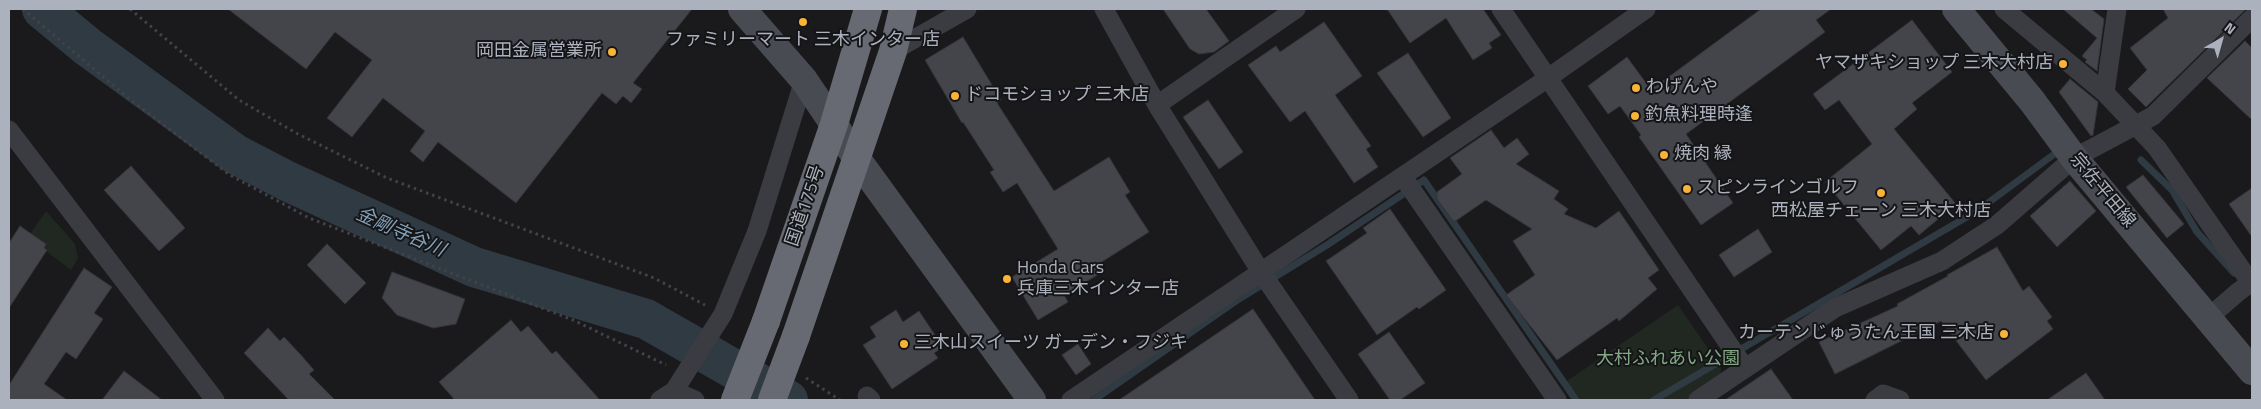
<!DOCTYPE html>
<html>
<head>
<meta charset="utf-8">
<style>
  body { margin:0 }
  #map { position:relative; width:2261px; height:409px; overflow:hidden; background:#1a1a1d; font-family:"Titillium Web",sans-serif }
  canvas { display:block }
  .frame { position:absolute; inset:0; border:10px solid #acb2bd; pointer-events:none }
  .north { position:absolute; left:2196px; top:15px; width:50px; height:50px; -webkit-text-stroke:4px #151518; paint-order:stroke; rotate:38deg; font-size:14px; font-weight:700; line-height:20px; text-align:center; color:#acb2bd }
  .north::after { content:''; display:block; margin:auto; width:18px; height:22px; background:#acb2bd; clip-path:polygon(50% 0,100% 100%,50% 72%,0 100%) }
</style>
</head>
<body>
<div id="map">
<canvas width="2261" height="409"></canvas>
<div class="frame"></div>
<div class="north">N</div>
</div>
<script>
const ctx = document.querySelector('canvas').getContext('2d');
ctx.lineJoin = 'round';
function paint(path, color) {
  ctx.fillStyle = color;
  ctx.fill(path, 'evenodd');
}
function poly(rows) {
  const path = new Path2D();
  for (const r of rows) {
    path.moveTo(r[0], r[1]);
    for (let i = 2; i < r.length; i += 2) path.lineTo(r[i], r[i + 1]);
  }
  return path;
}
function strokePath(path, color, width, dash) {
  ctx.strokeStyle = color;
  ctx.lineWidth = width;
  ctx.lineCap = dash ? 'butt' : 'round';
  ctx.setLineDash(dash || []);
  ctx.stroke(path);
}
function write(font, color, halo, rows, align = 'center') {
  ctx.font = font + ' "Titillium Web","Noto Sans JP",sans-serif';
  ctx.lineWidth = 4;
  ctx.setLineDash([]);
  ctx.textBaseline = 'middle';
  ctx.strokeStyle = halo;
  ctx.fillStyle = color;
  for (const [text, x, y, turn = 0] of rows) {
    ctx.save();
    ctx.translate(x, y);
    ctx.rotate((+turn || 0) * Math.PI / 180);
    ctx.textAlign = isNaN(turn) ? turn : align;
    if (halo) ctx.strokeText(text, 0, 0);
    ctx.fillText(text, 0, 0);
    ctx.restore();
  }
}
paint(poly([
  [46,211,75,244,78,258,71,270,28,237],
  [1678,305,1721,367,1720,383,1695,400,1580,400,1567,381]
]), '#202821');
strokePath(poly([
  [2141,160,2172,190,2197,232,2234,273],
  [1094,400,1239,299,1327,245,1424,180,1576,400],
  [1654,400,1977,211,2053,155]
]), '#2f3a42', 7);
strokePath(poly([
  [42,9,88,47,235,154,287,181,474,267,646,319,788,400]
]), '#2f3a42', 40);
const building = poly([
  [228,9,692,9,633,83,642,89,631,103,623,96,616,104,602,93,516,203,438,142,423,162,410,151,425,131,383,98,352,137,327,118,372,60,335,32,306,69,228,9],
  [1163,9,1206,9,1229,41,1214,52,1199,54,1190,49,1163,9],
  [1387,9,1483,9,1501,35,1489,43,1492,48,1473,60,1446,18,1410,43,1387,9],
  [1761,9,1831,9,1816,20,1825,32,1686,134,1733,203,1701,225,1639,137,1641,135,1620,106,1608,114,1588,86,1627,57,1649,87,1653,84,1655,87,1761,9],
  [2063,9,2091,9,2104,19,2097,71,2085,62,2087,60,2082,56,2097,38,2063,9],
  [2163,9,2246,9,2146,107,2128,89,2147,70,2130,48,2168,18,2163,9],
  [1912,20,1952,72,1912,103,1917,109,1894,129,1956,204,1919,235,1911,226,1881,250,1825,182,1872,144,1839,100,1825,110,1813,94,1912,20],
  [1324,22,1362,76,1335,95,1371,146,1366,149,1378,167,1354,183,1305,111,1290,122,1248,65,1276,46,1280,52,1324,22],
  [963,37,1001,100,997,103,1054,191,1109,157,1130,192,1125,195,1149,232,1100,263,1104,271,1064,295,1068,302,1038,320,1012,277,1058,249,1017,183,1003,192,990,172,994,170,963,122,962,123,925,60,963,37],
  [2245,41,2252,48,2252,120,2207,78,2245,41],
  [1408,53,1451,118,1423,137,1377,73,1408,53],
  [2070,79,2098,102,2093,135,2091,136,2059,92,2070,79],
  [1208,100,1243,152,1219,169,1183,117,1208,100],
  [1491,130,1504,148,1517,138,1529,154,1516,164,1559,191,1554,199,1568,209,1564,214,1596,228,1619,211,1659,270,1648,278,1657,289,1619,321,1617,318,1557,360,1506,295,1535,275,1513,241,1532,229,1486,200,1454,222,1437,199,1437,192,1462,174,1450,158,1491,130],
  [131,166,185,228,159,251,104,190,131,166],
  [2143,175,2184,224,2167,238,2126,187,2143,175],
  [2070,181,2096,211,2057,247,2030,216,2070,181],
  [2252,188,2252,237,2229,204,2252,188],
  [1390,209,1446,290,1419,309,1417,307,1377,335,1326,261,1367,233,1363,228,1390,209],
  [20,226,46,244,44,248,47,250,9,308,9,243,20,226],
  [1758,229,1772,252,1734,277,1719,255,1758,229],
  [327,244,366,283,345,304,307,265,327,244],
  [1997,247,2023,291,2029,286,2052,317,2047,321,2053,329,1986,380,1941,321,1835,374,1819,342,1898,306,1897,304,1948,276,1947,275,1997,247],
  [84,268,112,287,94,313,103,319,76,359,66,352,44,384,67,400,9,400,9,385,84,268],
  [392,272,465,299,456,324,433,328,397,315,382,298,392,272],
  [1253,309,1315,400,1119,400,1253,309],
  [896,310,903,322,919,311,943,347,934,353,938,358,892,389,863,345,876,337,870,327,896,310],
  [511,320,521,332,528,326,552,354,556,351,600,400,455,400,439,382,511,320],
  [268,328,280,341,284,337,300,354,314,370,309,374,335,400,289,400,244,353,268,328],
  [1389,332,1425,383,1400,400,1390,400,1358,354,1389,332],
  [1078,344,1091,364,1076,375,1062,355,1078,344],
  [1771,369,1793,400,1725,400,1771,369],
  [124,371,162,400,102,400,124,371],
  [2086,373,2105,400,2047,400,2086,373]
]);
paint(building, '#44454a');
strokePath(building, '#343439', 1);
strokePath(poly([
  [23,9,127,97,230,175,309,218,573,320,666,365],
  [130,9,239,100,298,134,387,178,654,278,705,305],
  [806,378,840,400]
]), '#414349', 3, [2.5, 4]);
strokePath(poly([
  [1104,9,1157,105,1261,272,1349,400],
  [1501,9,1745,368],
  [2004,9,2105,93,2157,148,2251,283],
  [893,51,967,9],
  [2105,93,2117,9],
  [1157,105,1296,9],
  [9,130,215,400],
  [1403,177,1557,400],
  [2208,318,2238,292,2252,282],
  [674,391,695,400],
  [867,396,871,400],
  [660,400,674,391,723,314,757,231,804,80],
  [1071,400,1548,78,1646,9],
  [1698,400,1835,308,1942,261,1997,225,2074,158,2153,116,2252,18],
  [1875,400,1883,394,1900,400]
]), '#3b3c42', 19);
strokePath(poly([
  [742,9,804,80,857,159,1032,400],
  [1956,9,2032,101,2074,158,2252,371]
]), '#494b52', 28);
strokePath(poly([
  [766,321,834,124,868,9],
  [796,336,893,51,903,9]
]), '#676a73', 28);
strokePath(poly([
  [735,400,766,321],
  [772,400,796,336]
]), '#676a73', 28);
for (const [x, y, r, color] of [
  [803,22,5,"#f9b336"],
  [612,52,5,"#f9b336"],
  [2063,64,5,"#f9b336"],
  [1636,88,5,"#f9b336"],
  [955,96,5,"#f9b336"],
  [1635,116,5,"#f9b336"],
  [1664,155,5,"#f9b336"],
  [1687,189,5,"#f9b336"],
  [1881,193,5,"#f9b336"],
  [1007,279,5,"#f9b336"],
  [2004,334,5,"#f9b336"],
  [904,344,5,"#f9b336"]
]) {
  const dot = new Path2D();
  dot.arc(x, y, r, 0, 2 * Math.PI);
  ctx.fillStyle = color;
  ctx.fill(dot);
  strokePath(dot, '#151518', 2);
}
write('18px', '#acb2bd', '#151518', [
  ["ファミリーマート 三木インター店",803,41,"center"],
  ["岡田金属営業所",602,52,"right"],
  ["ヤマザキショップ 三木大村店",2053,64,"right"],
  ["わげんや",1646,88],
  ["ドコモショップ 三木店",965,96],
  ["釣魚料理時逢",1645,116],
  ["焼肉 縁",1674,155],
  ["スピンラインゴルフ",1697,189],
  ["西松屋チェーン 三木大村店",1881,212,"center"],
  ["Honda Cars",1017,269],
  ["兵庫三木インター店",1017,290],
  ["カーテンじゅうたん王国 三木店",1994,334,"right"],
  ["三木山スイーツ ガーデン・フジキ",914,344]
], 'left');
write('18px', '#acb2bd', '#151518', [
  ["宗佐平田線",2102,191,50],
  ["国道175号",806,206,-71]
]);
write('18px', '#83a884', '#151518', [
  ["大村ふれあい公園",1668,360]
]);
write('italic 19px', '#83a1b8', '#151518', [
  ["金剛寺谷川",400,233,24]
]);
</script>
</body>
</html>
